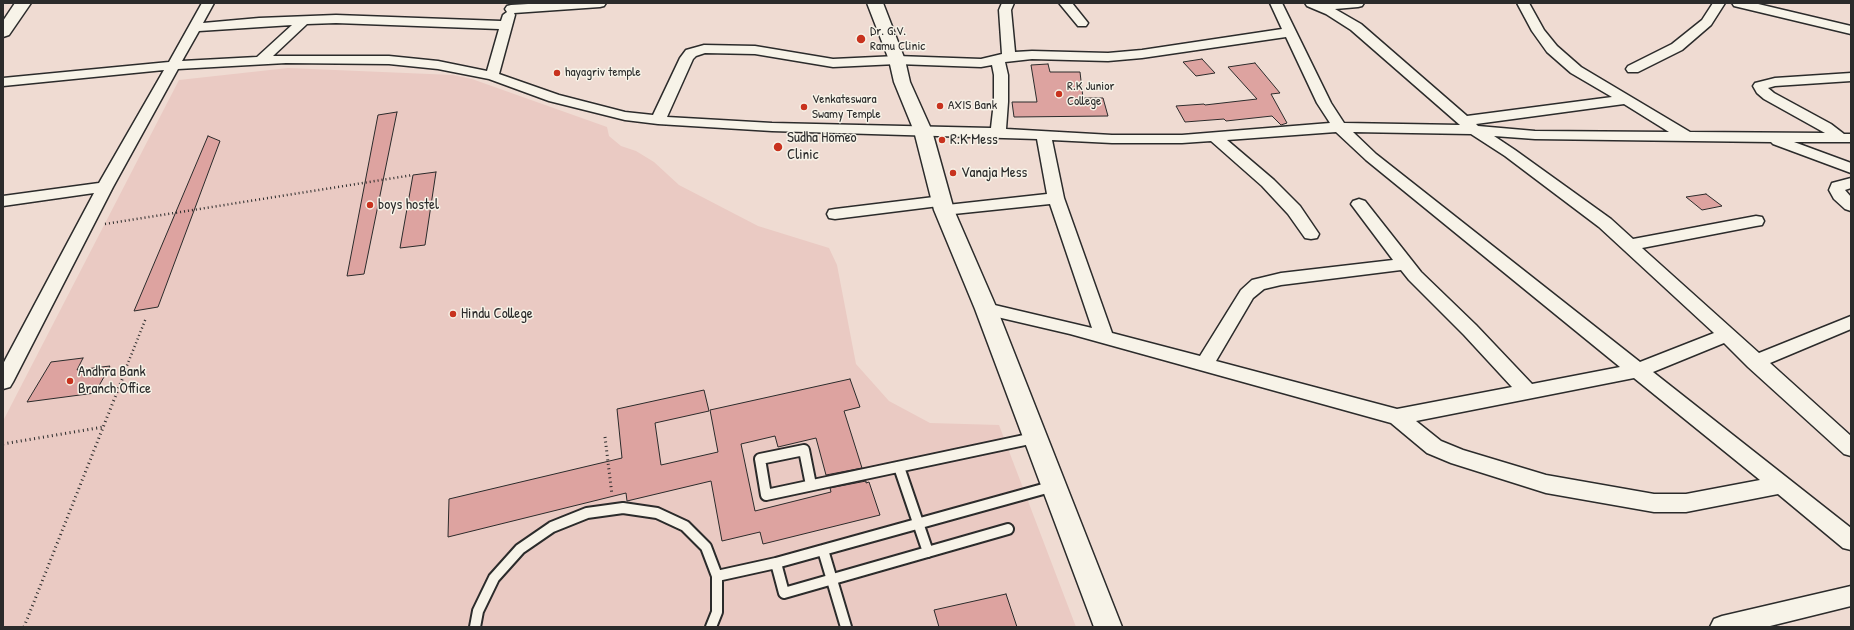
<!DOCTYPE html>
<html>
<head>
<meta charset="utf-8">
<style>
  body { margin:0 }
  #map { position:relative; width:1854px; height:630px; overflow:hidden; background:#efdbd2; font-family:"Patrick Hand",sans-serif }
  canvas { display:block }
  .frame { position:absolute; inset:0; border:4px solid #2b2b2b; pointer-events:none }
</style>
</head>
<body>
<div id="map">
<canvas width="1854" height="630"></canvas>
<div class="frame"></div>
</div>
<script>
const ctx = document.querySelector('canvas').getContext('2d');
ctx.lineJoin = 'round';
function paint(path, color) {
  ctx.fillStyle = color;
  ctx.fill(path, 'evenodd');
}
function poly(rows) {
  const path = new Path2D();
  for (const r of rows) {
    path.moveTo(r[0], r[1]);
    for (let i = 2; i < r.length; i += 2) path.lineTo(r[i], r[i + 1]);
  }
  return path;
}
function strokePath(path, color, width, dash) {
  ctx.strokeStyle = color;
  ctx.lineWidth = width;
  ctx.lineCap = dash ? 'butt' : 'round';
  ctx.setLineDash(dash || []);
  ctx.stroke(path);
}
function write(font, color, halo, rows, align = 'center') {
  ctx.font = font + ' "Patrick Hand",sans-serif';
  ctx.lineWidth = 3;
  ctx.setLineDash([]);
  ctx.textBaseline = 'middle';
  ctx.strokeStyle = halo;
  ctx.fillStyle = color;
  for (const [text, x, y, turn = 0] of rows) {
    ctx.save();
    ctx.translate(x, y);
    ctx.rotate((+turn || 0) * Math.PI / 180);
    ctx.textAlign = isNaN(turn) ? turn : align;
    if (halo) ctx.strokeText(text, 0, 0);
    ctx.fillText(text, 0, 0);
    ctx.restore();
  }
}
paint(poly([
  [288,68,453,75,472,79,607,127,609,136,621,146,636,151,654,162,679,185,758,226,829,248,837,265,856,364,889,401,930,423,999,425,1076,627,3,627,3,421,179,80]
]), '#eacac3');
const building = poly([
  [1202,59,1215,73,1196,76,1183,62,1202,59],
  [1255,63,1280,93,1271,94,1287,123,1281,125,1272,116,1226,121,1224,119,1185,122,1176,106,1204,104,1205,105,1257,99,1228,67,1255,63],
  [1048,64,1050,72,1080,72,1083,98,1103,98,1108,116,1014,117,1012,102,1037,102,1031,65,1048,64],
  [397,112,364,274,347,276,378,115,397,112],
  [208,136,220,141,158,307,134,311,208,136],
  [436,172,425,245,400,248,413,175,436,172],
  [1706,194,1722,206,1702,210,1686,197,1706,194],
  [83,358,77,370,110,366,95,393,27,402,51,362,83,358],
  [850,379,860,407,844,411,862,468,826,475,816,438,778,447,775,436,741,444,755,511,831,492,830,488,866,481,866,483,869,482,880,515,763,544,760,532,722,541,711,481,627,501,626,493,448,537,449,499,622,458,617,409,704,390,709,411,655,423,661,465,718,452,710,410,850,379],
  [1006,594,1017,627,939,627,934,610,1006,594]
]);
paint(building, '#dda3a0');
strokePath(building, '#2b2b2b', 1);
const service = poly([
  [899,467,928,552],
  [811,485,804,450,760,459,766,495,1034,438],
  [1008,529,784,593,776,563,1054,486],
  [823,550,846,627],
  [717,576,776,563],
  [475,627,478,611,494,578,520,549,552,527,587,513,623,508,657,513,685,526,706,547,717,576,717,612,711,627]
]);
const minor = poly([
  [202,3,214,3,203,23,259,18,336,15,501,21,503,15,507,12,505,9,507,6,511,5,545,3,606,3,604,6,600,7,514,13,515,15,499,74,559,95,625,112,653,115,680,58,686,50,704,45,755,46,833,59,897,56,981,59,1002,54,999,10,1002,3,1014,3,1011,10,1015,52,1032,51,1108,53,1142,50,1282,29,1270,3,1282,3,1331,103,1344,123,1460,125,1351,30,1326,14,1307,6,1305,3,1364,3,1362,6,1358,7,1335,9,1361,24,1467,116,1612,97,1571,73,1547,52,1532,31,1517,3,1529,3,1544,30,1557,46,1581,67,1690,132,1825,133,1764,99,1757,93,1753,86,1755,83,1775,78,1851,73,1851,81,1775,86,1768,88,1774,93,1831,124,1844,134,1851,134,1851,142,1794,142,1851,163,1851,173,1773,144,1771,142,1535,139,1494,136,1515,150,1611,219,1633,239,1756,216,1762,217,1764,221,1762,225,1756,226,1642,248,1759,353,1851,316,1851,329,1770,363,1851,436,1851,456,1844,454,1748,367,1724,343,1653,372,1851,528,1851,550,1843,548,1778,494,1686,512,1654,512,1546,493,1451,463,1427,453,1391,423,1070,334,980,313,977,309,980,305,986,303,1092,328,1050,204,944,215,938,214,936,210,939,206,835,219,829,218,827,214,829,210,835,209,942,196,948,198,950,201,947,205,1047,194,1037,139,772,131,658,124,625,120,549,101,489,79,438,69,389,64,286,63,178,69,113,187,13,382,10,387,3,389,3,364,94,193,3,206,3,196,99,183,164,70,3,86,3,78,169,62,202,3],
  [336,23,499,29,487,71,438,61,389,56,273,56,307,24,336,23],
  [292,25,257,57,182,61,199,31,292,25],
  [1286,37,1317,103,1330,123,1182,135,1112,135,1006,129,1008,102,1008,75,1005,62,1032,59,1108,61,1142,58,1286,37],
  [705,53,755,54,833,67,897,64,981,67,992,65,994,75,994,102,991,128,772,123,667,117,693,59,696,56,705,53],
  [1624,104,1669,132,1535,131,1478,126,1476,124,1624,104],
  [1336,132,1366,160,1620,367,1532,384,1476,325,1421,272,1365,201,1359,199,1353,201,1351,204,1393,260,1281,273,1252,280,1241,290,1200,356,1112,333,1064,198,1052,140,1112,143,1182,143,1211,141,1262,186,1288,214,1305,238,1311,239,1317,238,1319,234,1300,206,1274,180,1227,140,1336,132],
  [1353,132,1471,134,1505,156,1599,227,1714,333,1640,362,1376,154,1353,132],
  [1401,270,1409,280,1464,335,1512,387,1397,409,1216,361,1253,298,1264,289,1281,285,1401,270],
  [1634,378,1760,480,1686,494,1654,494,1546,475,1463,450,1441,441,1416,421,1634,378],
  [1059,3,1072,3,1088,23,1086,26,1078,26,1059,3],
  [1713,3,1725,3,1711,25,1682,50,1638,72,1628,72,1626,69,1628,66,1672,44,1702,20,1713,3],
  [1732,3,1754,3,1851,26,1851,34,1734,6,1732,3],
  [1851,178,1851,188,1845,190,1851,197,1851,211,1845,209,1834,199,1829,190,1832,183,1851,178],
  [1851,586,1851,606,1766,627,1710,627,1714,619,1722,616,1851,586]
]);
const tertiary = poly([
  [867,3,883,3,905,60,910,82,932,131,954,210,997,309,1122,627,1094,627,975,309,934,210,914,131,894,82,889,60,867,3]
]);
const secondary = poly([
  [15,3,31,3,9,35,3,37,3,21,15,3]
]);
strokePath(service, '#2b2b2b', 14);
strokePath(minor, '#2b2b2b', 3);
strokePath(tertiary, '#2b2b2b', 3);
strokePath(secondary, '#2b2b2b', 3);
strokePath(poly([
  [105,224,413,175],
  [124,373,146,318]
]), '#2b2b2b', 2.5, [1, 3]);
strokePath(poly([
  [605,437,612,495],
  [3,444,103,427],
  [24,627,125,372]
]), '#2b2b2b', 3, [1, 3.5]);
strokePath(service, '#f7f3e8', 10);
paint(minor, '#f7f3e8');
paint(tertiary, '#f7f3e8');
paint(secondary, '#f7f3e8');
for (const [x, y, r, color] of [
  [861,39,5,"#c8321e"],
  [557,73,4,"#c8321e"],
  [1059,94,4,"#c8321e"],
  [940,106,4,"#c8321e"],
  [804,107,4,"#c8321e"],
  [942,140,4,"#c8321e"],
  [778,147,5,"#c8321e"],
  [953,173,4,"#c8321e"],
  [370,205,4,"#c8321e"],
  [453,314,4,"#c8321e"],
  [70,381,4,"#c8321e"]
]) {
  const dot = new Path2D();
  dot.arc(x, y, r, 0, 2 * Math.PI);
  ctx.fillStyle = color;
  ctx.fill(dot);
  strokePath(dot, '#f7f3e8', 1.5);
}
write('13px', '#2b2b2b', '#f7f3e8', [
  ["Dr. G.V.",870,32],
  ["Ramu Clinic",870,47],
  ["hayagriv temple",565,73],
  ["R.K Junior",1067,87],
  ["College",1067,102],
  ["Venkateswara",812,100],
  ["Swamy Temple",812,115],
  ["AXIS Bank",948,106]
], 'left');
write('15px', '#2b2b2b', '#f7f3e8', [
  ["Sudha Homeo",787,138],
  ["Clinic",787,155],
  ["R.K Mess",950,140],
  ["Vanaja Mess",961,173],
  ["boys hostel",378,205],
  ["Hindu College",461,314],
  ["Andhra Bank",78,372],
  ["Branch Office",78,389]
], 'left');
</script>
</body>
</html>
